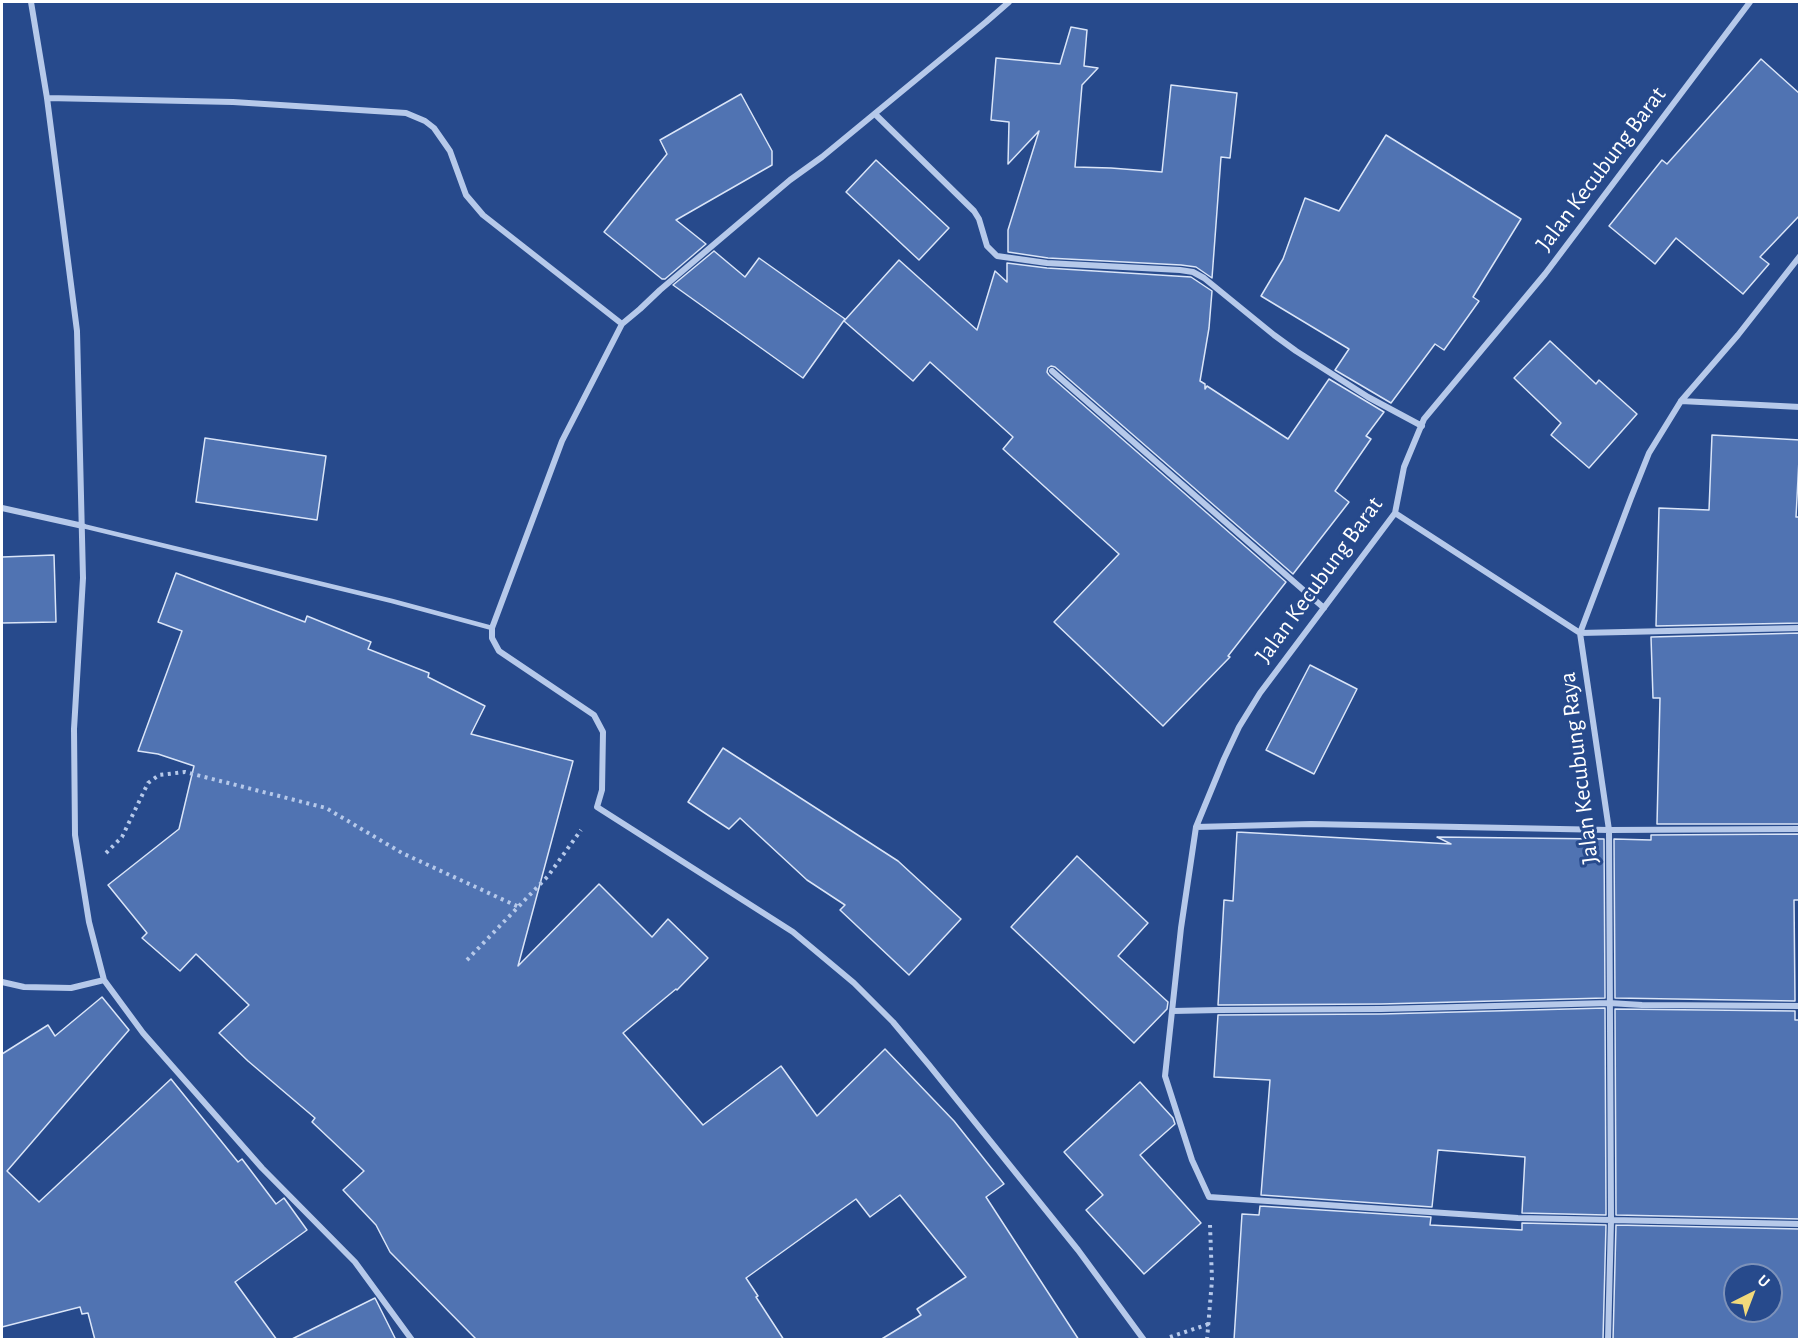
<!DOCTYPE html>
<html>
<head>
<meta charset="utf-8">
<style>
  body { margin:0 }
  #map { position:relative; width:1801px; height:1341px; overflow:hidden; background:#274a8c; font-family:"Alegreya Sans",sans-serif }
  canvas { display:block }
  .frame { position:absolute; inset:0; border:3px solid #fff; pointer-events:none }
  .north { position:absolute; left:1723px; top:1263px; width:60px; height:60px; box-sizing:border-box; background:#274a8c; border:2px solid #7d92ba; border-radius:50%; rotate:42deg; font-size:16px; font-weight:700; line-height:24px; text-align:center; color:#fff }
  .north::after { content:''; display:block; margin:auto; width:21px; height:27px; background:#f2da7b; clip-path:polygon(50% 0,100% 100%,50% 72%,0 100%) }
</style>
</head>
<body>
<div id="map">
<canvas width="1801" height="1341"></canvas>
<div class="frame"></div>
<div class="north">U</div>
</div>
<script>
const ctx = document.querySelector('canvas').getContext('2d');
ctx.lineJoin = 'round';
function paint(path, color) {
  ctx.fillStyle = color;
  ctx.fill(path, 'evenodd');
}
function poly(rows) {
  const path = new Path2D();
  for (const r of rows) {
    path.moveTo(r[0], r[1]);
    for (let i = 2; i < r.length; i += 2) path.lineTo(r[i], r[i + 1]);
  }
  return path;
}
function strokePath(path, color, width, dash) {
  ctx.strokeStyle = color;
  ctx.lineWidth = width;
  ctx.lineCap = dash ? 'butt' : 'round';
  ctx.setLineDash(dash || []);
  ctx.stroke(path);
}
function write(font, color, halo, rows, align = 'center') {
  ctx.font = font + ' "Alegreya Sans",sans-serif';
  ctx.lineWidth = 6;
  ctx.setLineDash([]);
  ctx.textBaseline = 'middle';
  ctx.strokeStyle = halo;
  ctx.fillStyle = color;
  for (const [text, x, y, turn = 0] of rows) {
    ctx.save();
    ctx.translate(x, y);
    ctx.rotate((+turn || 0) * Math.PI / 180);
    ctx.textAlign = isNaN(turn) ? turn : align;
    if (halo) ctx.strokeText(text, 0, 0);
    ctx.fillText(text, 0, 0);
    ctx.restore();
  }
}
const building = poly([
  [1071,27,1087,30,1084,66,1098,68,1082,85,1075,167,1111,168,1162,172,1171,85,1237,93,1230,158,1221,157,1212,278,1196,267,1181,265,1048,258,1008,252,1008,230,1039,131,1008,164,1009,122,991,120,996,58,1060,64,1071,27],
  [1761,59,1800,94,1800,215,1760,257,1769,264,1743,294,1676,238,1655,264,1609,226,1662,160,1667,164,1761,59],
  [741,94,772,151,772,165,676,220,706,244,665,279,662,279,604,232,667,154,660,140,741,94],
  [1386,135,1521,219,1473,297,1479,301,1444,350,1435,344,1391,403,1335,370,1349,349,1261,296,1283,259,1305,198,1339,211,1386,135],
  [876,160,949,228,919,260,846,192,876,160],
  [714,251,745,277,759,258,845,319,803,378,673,285,714,251],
  [899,260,977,330,995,271,1007,282,1007,263,1047,268,1191,277,1212,291,1209,328,1200,381,1205,384,1205,389,1207,386,1288,439,1329,379,1384,412,1366,436,1371,439,1335,491,1349,502,1293,574,1055,367,1051,366,1048,368,1047,372,1049,375,1286,582,1228,656,1230,657,1163,726,1054,622,1119,554,1003,449,1013,437,930,362,913,381,844,321,899,260],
  [1550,341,1596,384,1599,380,1637,414,1589,468,1551,435,1561,423,1514,378,1550,341],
  [1712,435,1800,440,1796,517,1800,517,1800,623,1656,626,1659,508,1709,510,1712,435],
  [205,438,326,456,317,520,196,502,205,438],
  [54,555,56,622,2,623,2,557,54,555],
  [176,573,305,622,307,616,371,642,368,649,429,673,428,677,485,706,471,734,573,761,518,966,599,884,652,937,668,919,708,958,677,990,676,989,623,1033,703,1125,781,1066,817,1116,885,1049,954,1121,1004,1184,986,1197,1079,1340,880,1340,921,1315,917,1309,966,1277,900,1195,870,1217,856,1199,746,1278,758,1296,756,1297,784,1340,477,1340,390,1252,376,1225,343,1190,364,1171,312,1122,315,1118,248,1061,219,1033,249,1005,196,954,180,971,142,938,147,933,108,885,179,829,194,766,158,754,138,751,182,631,158,622,176,573],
  [1800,633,1800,824,1657,824,1660,698,1653,698,1651,637,1800,633],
  [1310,665,1357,689,1314,774,1266,750,1310,665],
  [723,748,898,861,961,919,909,975,840,910,845,905,807,880,740,818,729,829,688,802,723,748],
  [1237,832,1451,844,1437,837,1604,839,1605,998,1381,1004,1218,1005,1224,900,1233,901,1237,832],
  [1800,834,1800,900,1794,900,1795,1001,1615,998,1614,839,1651,840,1651,835,1800,834],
  [1077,856,1148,923,1118,956,1168,1002,1167,1009,1134,1043,1011,927,1077,856],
  [102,997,129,1030,7,1171,39,1202,171,1079,238,1162,242,1159,276,1204,284,1198,307,1230,235,1282,277,1340,95,1340,88,1313,82,1314,80,1307,2,1327,2,1054,48,1025,55,1036,102,997],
  [1605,1008,1606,1215,1522,1213,1525,1157,1438,1150,1432,1207,1261,1195,1270,1080,1214,1077,1218,1015,1381,1014,1605,1008],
  [1615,1009,1795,1011,1795,1020,1800,1020,1800,1219,1616,1215,1615,1009],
  [1140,1082,1173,1118,1175,1124,1140,1155,1201,1223,1144,1274,1086,1210,1103,1195,1064,1152,1140,1082],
  [1260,1206,1431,1217,1430,1225,1522,1230,1522,1223,1606,1225,1603,1340,1234,1340,1242,1214,1259,1215,1260,1206],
  [1616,1225,1800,1229,1800,1340,1613,1340,1616,1225],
  [1735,1275,1771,1275,1771,1311,1735,1311,1735,1275],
  [375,1298,396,1340,290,1340,375,1298]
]);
paint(building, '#5073b2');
strokePath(building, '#dae5f8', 1.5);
strokePath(poly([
  [106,853,122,837,148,783,159,775,185,772,326,808,402,853,519,907],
  [467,960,548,876,581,830],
  [1170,1337,1209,1324],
  [1207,1340,1212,1280,1210,1225]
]), '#b6c9ea', 4, [3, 4.5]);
strokePath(poly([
  [83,526,392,601,492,628]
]), '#b6c9ea', 4.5);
strokePath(poly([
  [31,2,47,98,77,331,83,578,74,729,75,835,89,922,104,980,143,1033,262,1168,355,1262,412,1340],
  [1009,2,986,22,822,157,790,180,660,290,640,309,622,324,562,441,492,628,492,638,499,651,594,715,603,732,602,790,597,807,793,932,854,983,893,1022,929,1065,1078,1250,1144,1340],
  [1750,2,1545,274,1424,419,1404,467,1395,513,1260,693,1239,727,1224,759,1196,827,1181,928,1165,1076,1192,1160,1209,1197,1518,1218,1800,1224],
  [47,98,233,102,406,113,425,121,434,128,450,151,466,195,483,215,622,324],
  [875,114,974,211,979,219,987,246,997,256,1047,263,1180,270,1193,272,1204,278,1274,335,1296,351,1368,397,1422,426],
  [1052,371,1324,608],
  [1681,401,1800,407],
  [2,508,83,526],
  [1395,513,1580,633,1800,628],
  [1196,827,1311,824,1609,830,1800,829],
  [2,982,24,987,71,988,104,980],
  [1173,1011,1219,1010,1381,1009,1609,1003,1642,1005,1800,1006],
  [1608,1340,1611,1221,1609,830,1580,633,1631,498,1649,453,1681,401,1738,335,1800,256]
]), '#b6c9ea', 6);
write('24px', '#fff', '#274a8c', [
  ["Jalan Kecubung Barat",1601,169,-53],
  ["Jalan Kecubung Barat",1319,580,-54],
  ["Jalan Kecubung Raya",1579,768,-97]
]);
</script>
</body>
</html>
